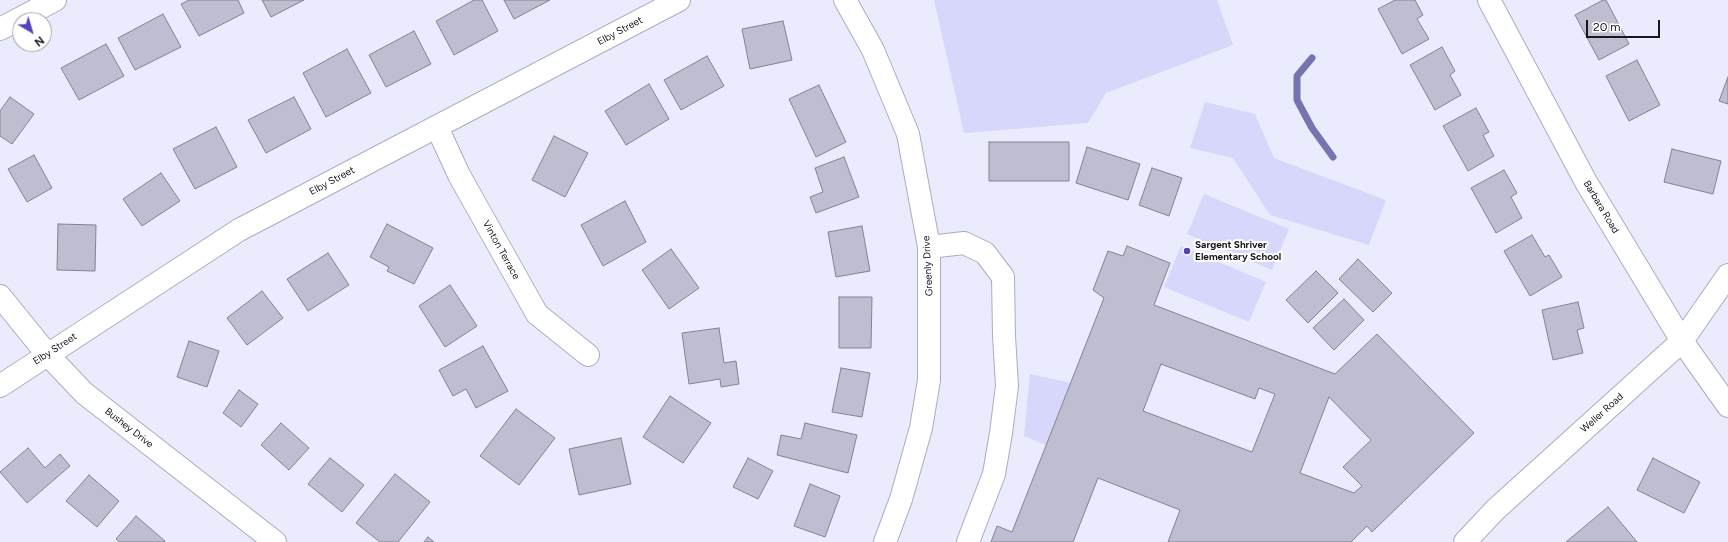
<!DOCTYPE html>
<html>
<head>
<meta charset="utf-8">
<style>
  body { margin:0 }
  #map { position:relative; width:1728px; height:542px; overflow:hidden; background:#ebebfe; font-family:Figtree,sans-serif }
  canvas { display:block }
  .north { position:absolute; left:12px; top:12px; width:40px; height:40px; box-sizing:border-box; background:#fff; border:1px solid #a2a2a5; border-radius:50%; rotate:142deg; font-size:11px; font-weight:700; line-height:16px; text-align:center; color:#17171d }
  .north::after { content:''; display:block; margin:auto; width:14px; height:18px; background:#5542ba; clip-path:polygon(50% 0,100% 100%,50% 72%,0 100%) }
  .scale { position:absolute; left:1586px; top:20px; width:74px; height:18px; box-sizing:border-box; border:2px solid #17171d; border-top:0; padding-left:5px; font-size:12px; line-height:14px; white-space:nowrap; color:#17171d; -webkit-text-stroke:3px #fff; paint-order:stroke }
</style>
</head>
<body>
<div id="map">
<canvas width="1728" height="542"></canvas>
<div class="north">N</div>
<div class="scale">20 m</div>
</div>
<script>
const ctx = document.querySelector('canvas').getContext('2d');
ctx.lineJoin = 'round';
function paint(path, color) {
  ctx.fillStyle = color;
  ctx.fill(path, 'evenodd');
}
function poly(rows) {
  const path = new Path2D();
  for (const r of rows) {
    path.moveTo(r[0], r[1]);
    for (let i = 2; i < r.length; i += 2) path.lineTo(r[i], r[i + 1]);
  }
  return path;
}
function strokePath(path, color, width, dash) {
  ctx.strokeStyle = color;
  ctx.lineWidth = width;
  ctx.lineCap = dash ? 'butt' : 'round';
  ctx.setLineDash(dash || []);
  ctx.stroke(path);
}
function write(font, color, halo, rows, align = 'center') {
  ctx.font = font + ' Figtree,sans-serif';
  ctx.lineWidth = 4;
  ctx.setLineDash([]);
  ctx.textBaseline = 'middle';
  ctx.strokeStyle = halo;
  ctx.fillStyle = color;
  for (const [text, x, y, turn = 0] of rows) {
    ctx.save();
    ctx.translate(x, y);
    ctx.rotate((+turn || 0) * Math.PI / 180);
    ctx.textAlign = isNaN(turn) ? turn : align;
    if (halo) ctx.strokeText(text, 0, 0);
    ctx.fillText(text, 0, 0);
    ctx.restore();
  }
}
paint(poly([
  [934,0,1217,0,1233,45,1106,93,1088,123,964,133],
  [1205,102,1255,114,1274,158,1386,200,1369,245,1270,215,1233,158,1190,148],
  [1204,194,1289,229,1272,270,1187,234],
  [1181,246,1266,282,1249,322,1164,287],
  [1030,374,1071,383,1046,445,1024,436]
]), '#d6d7fb');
strokePath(poly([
  [1312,58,1297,76,1297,100,1312,128,1333,157]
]), '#7674af', 7);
const building = poly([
  [189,0,238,0,244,13,199,36,181,4,189,0],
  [262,0,304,0,271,17,262,0],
  [474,0,482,0,498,31,454,55,436,21,474,0],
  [504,0,550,0,514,19,504,0],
  [1395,0,1415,0,1423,15,1417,19,1429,39,1402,54,1378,9,1395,0],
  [1603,0,1606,0,1629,44,1599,60,1575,15,1603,0],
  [163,14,181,47,135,70,118,38,163,14],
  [783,21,792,60,750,69,742,29,783,21],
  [414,31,431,64,386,87,369,55,414,31],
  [106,44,124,76,79,100,61,68,106,44],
  [1442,47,1455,71,1450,75,1461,95,1435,110,1410,65,1442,47],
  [347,49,371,93,326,117,303,73,347,49],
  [707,56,724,86,681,110,664,80,707,56],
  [1637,60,1660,105,1629,121,1606,76,1637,60],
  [1728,77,1728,104,1719,101,1728,77],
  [649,84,669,119,626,145,605,111,649,84],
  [819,85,846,142,816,157,789,99,819,85],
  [10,97,34,114,12,144,0,136,0,111,10,97],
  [294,97,311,129,266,153,248,120,294,97],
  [1476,108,1489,132,1483,135,1494,156,1468,171,1443,126,1476,108],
  [216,127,237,167,195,189,173,149,216,127],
  [554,136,588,153,565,197,532,180,554,136],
  [989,142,1069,142,1069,181,989,181,989,142],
  [1087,147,1140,164,1128,200,1076,183,1087,147],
  [1672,149,1721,161,1713,194,1664,182,1672,149],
  [34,155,52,188,27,202,8,169,34,155],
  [844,157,859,197,816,213,810,197,823,192,815,168,844,157],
  [1152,168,1182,178,1169,216,1139,205,1152,168],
  [1504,170,1517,193,1511,197,1522,218,1496,233,1471,188,1504,170],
  [161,173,180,201,142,226,123,199,161,173],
  [625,201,646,242,603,266,581,225,625,201],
  [58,224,96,225,95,271,57,270,58,224],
  [387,224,433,248,414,284,387,271,389,267,370,257,387,224],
  [862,226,870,271,836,277,828,232,862,226],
  [1532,235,1545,257,1549,255,1562,277,1530,296,1504,251,1532,235],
  [1127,246,1170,263,1154,305,1335,374,1377,334,1474,433,1372,532,1367,526,1351,542,1168,542,1180,510,1098,478,1073,542,991,542,997,526,1012,532,1104,298,1093,290,1108,251,1123,256,1127,246],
  [1161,364,1255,399,1259,388,1275,394,1252,452,1143,411,1161,364],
  [1329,397,1371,440,1343,467,1362,486,1354,493,1300,473,1329,397],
  [671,249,699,288,669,309,642,270,671,249],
  [328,253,349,285,308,311,287,279,328,253],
  [1358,259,1392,293,1373,312,1339,279,1358,259],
  [1316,271,1338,293,1308,323,1286,300,1316,271],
  [450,285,477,326,445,347,419,306,450,285],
  [262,291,283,318,247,345,227,318,262,291],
  [839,297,872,297,871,348,839,348,839,297],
  [1344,299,1364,320,1334,350,1313,328,1344,299],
  [1578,302,1584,328,1577,330,1583,353,1553,360,1542,310,1578,302],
  [719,328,724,363,736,361,739,384,721,387,720,379,689,384,682,333,719,328],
  [189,341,219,351,207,387,177,377,189,341],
  [483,346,508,391,476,408,466,389,453,396,439,370,483,346],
  [841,368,870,373,862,417,832,412,841,368],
  [239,390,258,404,241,427,223,413,239,390],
  [670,396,711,423,683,463,643,437,670,396],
  [516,409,555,438,519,485,480,456,516,409],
  [281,423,309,448,289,470,261,445,281,423],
  [805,423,857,435,848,473,777,455,781,435,801,439,805,423],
  [621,438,631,484,579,495,569,449,621,438],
  [28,448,45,468,60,454,70,466,27,503,0,472,28,448],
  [330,458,364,485,342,512,308,484,330,458],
  [748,458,773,471,758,499,733,487,748,458],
  [1653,458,1700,482,1684,513,1637,490,1653,458],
  [395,474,430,502,398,542,380,542,356,523,395,474],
  [89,475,119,501,97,527,66,501,89,475],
  [810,484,840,496,825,537,794,526,810,484],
  [1608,507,1637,542,1566,542,1608,507],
  [136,516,165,541,164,542,120,542,116,539,136,516],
  [428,537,434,542,424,542,428,537]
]);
paint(building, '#bebed0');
strokePath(building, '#818292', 1);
const minor = poly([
  [845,0,873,50,908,134,929,247,929,380,921,428,901,499,885,542],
  [1489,0,1586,182,1682,341,1728,406],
  [0,29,55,0],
  [437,127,459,175,537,314,588,355],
  [929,247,964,243,985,253,1003,277,1004,336,1007,386,1001,433,994,474,968,542],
  [0,296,47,354,84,393,275,542],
  [0,386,239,230,679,0],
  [1465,542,1495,510,1682,341,1728,275]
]);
strokePath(minor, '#abacbd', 24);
strokePath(minor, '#fff', 22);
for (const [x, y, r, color] of [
  [1187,251,4,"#5542ba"]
]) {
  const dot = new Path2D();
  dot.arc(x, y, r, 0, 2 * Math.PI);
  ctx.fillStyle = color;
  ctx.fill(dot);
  strokePath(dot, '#fff', 1.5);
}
write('10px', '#17171d', '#fff', [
  ["Elby Street",620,31,-28],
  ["Elby Street",332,181,-28],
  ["Barbara Road",1601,207,59],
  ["Vinton Terrace",501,250,61],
  ["Greenly Drive",928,266,-93],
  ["Elby Street",55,349,-33],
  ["Weller Road",1602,413,-42],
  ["Bushey Drive",129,428,38]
]);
write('bold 10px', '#17171d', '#fff', [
  ["Sargent Shriver",1195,245],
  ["Elementary School",1195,257]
], 'left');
</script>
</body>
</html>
